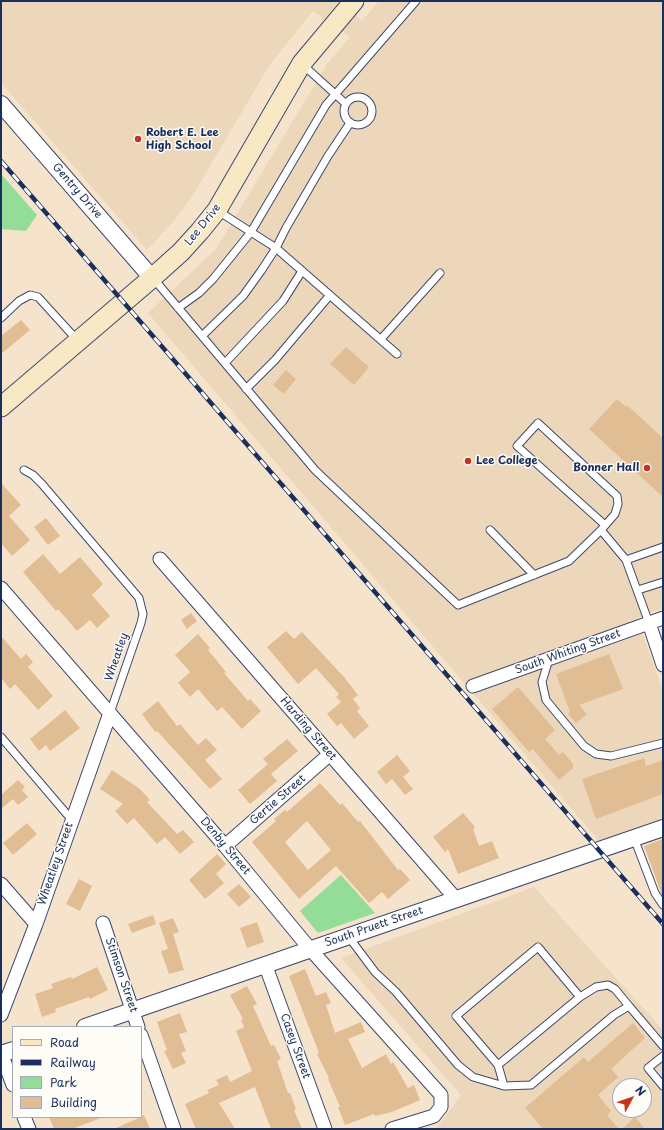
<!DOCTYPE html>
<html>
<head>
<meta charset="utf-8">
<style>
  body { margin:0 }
  #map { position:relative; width:664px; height:1130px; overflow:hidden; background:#f6e3cc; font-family:"Playpen Sans",sans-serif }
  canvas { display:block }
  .frame { position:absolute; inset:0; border:2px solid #1b2f5e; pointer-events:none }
  .legend { position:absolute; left:12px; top:1026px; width:130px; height:92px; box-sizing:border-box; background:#fdfcf7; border:1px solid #a3aaba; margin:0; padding:5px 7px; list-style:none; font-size:12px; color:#1b2f5e }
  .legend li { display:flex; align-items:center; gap:8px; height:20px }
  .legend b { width:20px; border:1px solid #a3aaba }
  .north { position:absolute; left:612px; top:1078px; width:40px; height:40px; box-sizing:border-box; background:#fdfcf7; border:1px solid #a3aaba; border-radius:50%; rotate:50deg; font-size:11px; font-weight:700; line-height:16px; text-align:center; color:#1b2f5e }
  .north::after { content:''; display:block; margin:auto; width:14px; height:18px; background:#c8321e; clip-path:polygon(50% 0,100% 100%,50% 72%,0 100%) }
</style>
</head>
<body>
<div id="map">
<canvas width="664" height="1130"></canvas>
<div class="frame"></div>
<ul class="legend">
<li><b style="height:5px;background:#f8e8c3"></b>Road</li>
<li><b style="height:5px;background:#1b2f5e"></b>Railway</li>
<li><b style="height:11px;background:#94dd98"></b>Park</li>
<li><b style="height:11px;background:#e1bd93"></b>Building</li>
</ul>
<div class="north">N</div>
</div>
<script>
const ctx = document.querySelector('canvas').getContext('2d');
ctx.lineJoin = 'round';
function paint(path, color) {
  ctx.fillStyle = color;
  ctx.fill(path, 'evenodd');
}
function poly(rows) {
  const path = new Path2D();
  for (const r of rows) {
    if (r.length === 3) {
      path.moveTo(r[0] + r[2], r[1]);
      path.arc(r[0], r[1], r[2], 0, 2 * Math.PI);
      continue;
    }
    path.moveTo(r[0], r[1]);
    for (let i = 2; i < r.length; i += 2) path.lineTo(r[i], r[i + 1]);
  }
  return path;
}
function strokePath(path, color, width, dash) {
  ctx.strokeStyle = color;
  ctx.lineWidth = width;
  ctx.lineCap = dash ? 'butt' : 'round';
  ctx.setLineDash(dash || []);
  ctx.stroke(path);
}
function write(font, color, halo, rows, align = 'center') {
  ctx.font = font + ' "Playpen Sans",sans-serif';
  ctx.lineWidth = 3;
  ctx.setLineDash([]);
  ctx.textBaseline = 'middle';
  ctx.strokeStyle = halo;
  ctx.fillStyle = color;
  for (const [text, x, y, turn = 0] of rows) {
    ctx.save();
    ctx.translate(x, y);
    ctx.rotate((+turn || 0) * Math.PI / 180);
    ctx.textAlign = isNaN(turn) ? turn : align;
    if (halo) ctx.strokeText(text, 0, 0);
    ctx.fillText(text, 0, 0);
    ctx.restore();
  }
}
paint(poly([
  [1,1,340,1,362,21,379,1,663,1,663,608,637,618,663,691,663,819,599,841,148,313,216,249,327,64,350,37,313,11,269,66,193,195,174,221,147,250,1,83],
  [534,887,663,1030,663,1129,436,1129,461,1095,341,958],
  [620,1086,644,1086,644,1110,620,1110]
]), '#edd7bb');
paint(poly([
  [1,174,37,215,26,231,1,229],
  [341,875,375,913,318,933,300,911]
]), '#94dd98');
paint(poly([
  [21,320,30,330,1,354,1,336],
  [346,347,369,367,354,385,330,364],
  [286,370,296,379,284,394,273,385],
  [617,399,626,407,628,406,663,438,663,497,589,429],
  [1,483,21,505,9,516,30,540,12,556,1,543],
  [46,518,60,536,48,545,34,527],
  [43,554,60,574,80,557,103,584,92,595,110,616,97,628,90,620,77,631,58,609,56,611,23,572],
  [191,613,197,621,187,629,181,620],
  [286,631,294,639,302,632,344,677,358,695,353,699,360,708,357,711,369,726,354,739,341,723,337,726,327,714,341,702,336,697,339,694,316,668,298,684,267,647],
  [198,634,210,648,208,650,226,672,224,673,248,701,250,699,261,711,242,729,222,707,217,711,198,689,190,697,178,683,190,672,175,655],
  [1,636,21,659,26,654,33,662,28,667,53,696,38,710,15,684,10,689,1,678],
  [609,654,623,689,579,705,587,714,576,723,568,714,570,712,556,674],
  [518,687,555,730,545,739,559,755,563,752,573,764,573,768,559,780,533,749,529,752,492,709],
  [158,701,177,726,180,724,198,745,206,738,217,750,205,760,222,779,210,789,157,731,155,732,142,714],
  [65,710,80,728,50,751,46,745,39,751,30,739],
  [287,739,298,751,271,774,277,781,250,804,238,790,268,764,263,759],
  [397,755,410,771,403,777,413,789,405,795,392,779,386,784,377,772],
  [644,758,646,766,663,760,663,794,596,819,582,779],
  [112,770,140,789,150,800,147,802,177,834,183,830,194,842,180,854,165,837,157,844,134,818,127,824,115,811,123,804,100,789],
  [18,780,25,787,22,790,28,797,18,805,13,799,1,809,1,795],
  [320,783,340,805,342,803,358,822,360,821,398,870,400,869,410,880,388,899,382,892,369,903,336,866,299,899,252,842,276,821,274,819,285,810,287,812],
  [307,821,331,850,308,870,285,842],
  [463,813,475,827,473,829,479,846,492,841,499,858,458,874,448,849,445,852,433,837],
  [27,823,37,834,13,855,3,843],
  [663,839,663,894,662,895,644,846],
  [217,854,226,864,216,874,224,883,205,899,189,880],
  [79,879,92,886,80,911,66,904],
  [239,884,251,897,239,907,227,894],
  [153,915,156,924,132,933,128,924],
  [173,918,179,932,173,934,184,970,169,974,161,951,168,949,159,923],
  [257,922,264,942,247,948,240,928],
  [97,967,108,990,90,999,89,997,55,1009,56,1012,42,1017,35,994,53,988,51,984,71,977,72,979],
  [305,969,316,996,326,992,331,1003,326,1005,335,1033,361,1022,365,1032,348,1039,362,1068,386,1054,391,1064,393,1062,408,1088,414,1085,420,1100,392,1112,375,1116,374,1114,345,1125,338,1107,340,1107,328,1079,329,1078,317,1054,319,1053,289,976],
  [247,986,257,1004,253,1006,271,1046,274,1045,281,1059,277,1061,288,1093,290,1093,296,1109,294,1110,302,1129,271,1129,255,1087,219,1103,235,1129,196,1129,185,1104,209,1093,207,1090,219,1085,216,1080,227,1075,230,1082,252,1071,236,1031,244,1027,241,1020,243,1019,230,995],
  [180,1013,187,1032,179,1034,186,1051,181,1053,186,1063,173,1069,164,1051,167,1050,157,1022],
  [633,1023,645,1038,611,1069,618,1077,598,1095,611,1111,607,1115,619,1129,543,1129,525,1108,584,1057,588,1062],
  [144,1115,150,1129,114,1129,141,1117],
  [49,1117,101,1117,101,1118,72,1129,54,1129],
  [635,1117,645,1129,622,1129]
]), '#e1bd93');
const service = poly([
  [302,64,345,103],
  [358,111,14],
  [218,211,276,248,397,354],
  [153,278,315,470,458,605,569,561,601,530,615,514,618,504,617,496,538,423,517,446,605,525],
  [178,308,199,293,213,279,251,232,326,105,416,1],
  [1,318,19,301,30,295,38,297,78,341],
  [202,336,243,296,261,271,276,248,286,228,328,156,350,123],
  [381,339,440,273],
  [225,363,283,301,302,271],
  [246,389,275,360,330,295],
  [24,470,33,475,42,484,139,598,143,614,141,623,110,713],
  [490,530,534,575],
  [601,530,626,560,649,623],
  [626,560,663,547],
  [638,590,663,582],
  [549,659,542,682,546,700,584,746,596,754,611,756,663,743],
  [1,737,71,819],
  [634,838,655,893,663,905],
  [348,936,375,972,396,992,458,1065,473,1077,504,1086,531,1085,614,1015,629,1006,663,1046],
  [663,1056,648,1068,663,1086],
  [498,1065,580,997],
  [504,1086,498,1065,456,1016,538,947,580,997,596,987,608,985,615,989,629,1006]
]);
const minor = poly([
  [160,559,456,899],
  [1,588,225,846,310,949,441,1095,441,1107,434,1116,392,1129],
  [649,623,663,665],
  [473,686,663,618],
  [225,846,330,754],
  [1,884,36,924],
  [103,923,138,1027],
  [265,964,325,1129],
  [1,1015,36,924,110,713],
  [141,1035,174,1129],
  [1,1053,13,1085],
  [24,1117,29,1129]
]);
const tertiary = poly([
  [1,104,152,278],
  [85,1027,663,828],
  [1,1054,13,1050]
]);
const secondary = poly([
  [1,407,152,278,181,252,200,231,217,210,302,63,354,1]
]);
strokePath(service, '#3c4a6e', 9);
strokePath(minor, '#3c4a6e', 15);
strokePath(tertiary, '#3c4a6e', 18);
strokePath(secondary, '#3c4a6e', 21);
strokePath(service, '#fff', 7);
strokePath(minor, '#fff', 13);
strokePath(tertiary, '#fff', 16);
strokePath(secondary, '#f8e8c3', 19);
const rail = poly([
  [1,161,663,924]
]);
strokePath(rail, '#1b2f5e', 4.5);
strokePath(rail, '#fdfcf7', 3, [9]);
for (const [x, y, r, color] of [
  [138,139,4,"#c8321e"],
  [468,461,4,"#c8321e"],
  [647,468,4,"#c8321e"]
]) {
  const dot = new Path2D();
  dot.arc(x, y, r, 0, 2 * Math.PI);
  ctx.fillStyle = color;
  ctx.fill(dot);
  strokePath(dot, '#fdfcf7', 1.5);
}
write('bold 11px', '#1b2f5e', '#fdfcf7', [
  ["Robert E. Lee",146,133],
  ["High School",146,146],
  ["Lee College",476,461],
  ["Bonner Hall",639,468,"right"]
], 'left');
write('11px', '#1b2f5e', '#fdfcf7', [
  ["Gentry Drive",77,191,49],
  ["Lee Drive",203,225,-51],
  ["South Whiting Street",568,652,-20],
  ["Wheatley",117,657,-71],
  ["Harding Street",308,729,49],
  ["Gertie Street",278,800,-41],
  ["Denby Street",225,846,50],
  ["Wheatley Street",56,864,-71],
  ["South Pruett Street",374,927,-19],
  ["Stimson Street",121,975,71],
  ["Casey Street",295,1046,70]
]);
</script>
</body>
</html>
